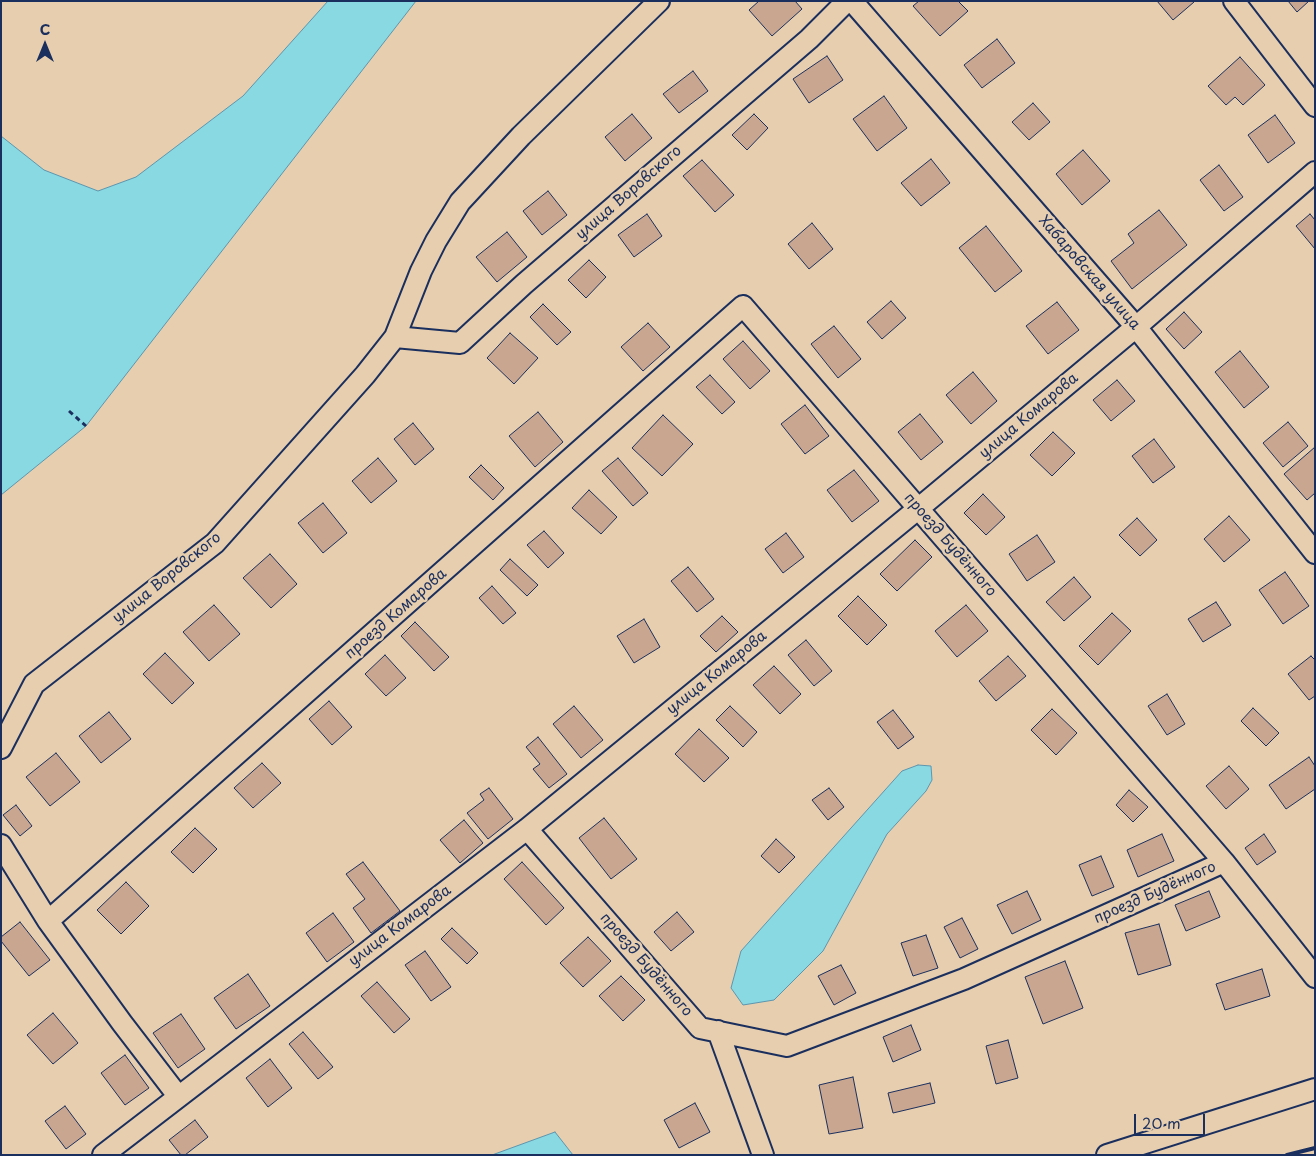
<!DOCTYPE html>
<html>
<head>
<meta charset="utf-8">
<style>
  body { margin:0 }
  #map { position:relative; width:1316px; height:1156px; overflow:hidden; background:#e6ceae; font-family:"Playpen Sans",sans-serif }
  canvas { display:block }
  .frame { position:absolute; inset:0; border:2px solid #1b2f5e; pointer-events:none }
  .north { position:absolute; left:20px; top:20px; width:50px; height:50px; -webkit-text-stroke:4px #e6ceae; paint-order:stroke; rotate:0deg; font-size:14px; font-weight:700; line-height:20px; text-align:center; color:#1b2f5e }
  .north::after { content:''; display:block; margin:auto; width:18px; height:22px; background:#1b2f5e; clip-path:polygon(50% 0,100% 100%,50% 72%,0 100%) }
  .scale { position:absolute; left:1134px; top:1114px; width:71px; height:22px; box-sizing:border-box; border:2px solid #1b2f5e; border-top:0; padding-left:6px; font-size:15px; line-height:18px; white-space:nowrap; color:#1b2f5e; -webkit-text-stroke:4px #e6ceae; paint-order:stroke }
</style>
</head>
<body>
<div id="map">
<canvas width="1316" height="1156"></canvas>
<div class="frame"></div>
<div class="north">С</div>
<div class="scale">20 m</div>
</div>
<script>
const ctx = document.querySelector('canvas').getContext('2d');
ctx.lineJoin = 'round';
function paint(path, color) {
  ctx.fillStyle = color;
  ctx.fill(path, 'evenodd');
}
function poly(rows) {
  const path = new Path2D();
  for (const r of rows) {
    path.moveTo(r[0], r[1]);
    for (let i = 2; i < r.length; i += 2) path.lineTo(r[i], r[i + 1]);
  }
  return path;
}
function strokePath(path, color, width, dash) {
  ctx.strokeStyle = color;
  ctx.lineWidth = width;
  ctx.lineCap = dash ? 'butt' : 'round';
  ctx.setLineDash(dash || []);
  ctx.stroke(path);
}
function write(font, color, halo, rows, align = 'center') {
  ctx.font = font + ' "Playpen Sans",sans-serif';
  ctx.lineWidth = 5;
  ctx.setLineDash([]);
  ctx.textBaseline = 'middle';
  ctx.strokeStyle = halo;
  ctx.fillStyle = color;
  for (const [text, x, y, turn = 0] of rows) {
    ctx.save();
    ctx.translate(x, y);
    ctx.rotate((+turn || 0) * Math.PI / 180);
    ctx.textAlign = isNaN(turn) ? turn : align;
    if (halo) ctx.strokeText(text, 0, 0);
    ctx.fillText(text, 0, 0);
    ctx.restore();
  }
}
const water = poly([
  [328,1,416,1,86,426,1,495,1,136,44,170,98,191,136,177,243,96,328,1],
  [918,765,931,766,932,780,926,791,887,834,823,951,774,1000,743,1005,731,988,741,951,902,771,918,765],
  [555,1132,573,1155,492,1155,555,1132]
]);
paint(water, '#89d9e3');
strokePath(water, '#5d95ae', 1);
const building = poly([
  [759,1,795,1,802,9,772,36,749,10,759,1],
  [919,1,958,1,968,11,940,36,913,6,919,1],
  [1157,1,1194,1,1194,2,1173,20,1157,1],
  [1288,1,1309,1,1297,12,1288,1],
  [997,39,1015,63,982,88,964,65,997,39],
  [827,56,843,80,809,103,793,79,827,56],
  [1240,57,1265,85,1243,105,1235,97,1226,105,1208,86,1240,57],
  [693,71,708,91,679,113,663,94,693,71],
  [884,96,907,128,877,151,853,119,884,96],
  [1033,103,1050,122,1029,140,1012,122,1033,103],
  [632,114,652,138,625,161,605,137,632,114],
  [754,114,768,128,747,150,732,135,754,114],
  [1275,115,1295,143,1268,163,1248,135,1275,115],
  [1083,150,1110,181,1082,205,1056,174,1083,150],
  [931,159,950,183,921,206,901,183,931,159],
  [702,160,734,195,715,212,683,176,702,160],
  [1219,165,1243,197,1224,211,1200,180,1219,165],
  [548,191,567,215,542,235,523,211,548,191],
  [1159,210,1187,245,1132,289,1111,261,1134,243,1128,234,1159,210],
  [647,214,662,236,634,257,618,235,647,214],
  [1310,214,1315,220,1315,249,1296,226,1310,214],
  [812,223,833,249,809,269,788,244,812,223],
  [986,226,1022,271,995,292,959,248,986,226],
  [507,232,527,257,497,282,476,257,507,232],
  [589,260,606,277,586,298,568,280,589,260],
  [891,301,906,318,882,339,867,322,891,301],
  [1057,302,1079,330,1048,354,1026,326,1057,302],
  [543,304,571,332,557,345,530,317,543,304],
  [1184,312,1202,332,1184,349,1166,329,1184,312],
  [648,323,670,347,643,371,621,347,648,323],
  [834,326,861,359,838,378,811,344,834,326],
  [510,333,538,358,514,384,487,358,510,333],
  [743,341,770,371,750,389,723,359,743,341],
  [1240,351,1269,387,1244,408,1215,372,1240,351],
  [973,372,997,401,971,424,946,395,973,372],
  [710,375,735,402,722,414,696,387,710,375],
  [1117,380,1135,401,1111,421,1093,400,1117,380],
  [805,405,829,436,805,454,781,424,805,405],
  [538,412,563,442,535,467,509,436,538,412],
  [920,414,943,442,921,460,898,432,920,414],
  [663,415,693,444,662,476,632,448,663,415],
  [1288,422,1308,446,1283,467,1263,443,1288,422],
  [413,423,434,449,415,465,394,439,413,423],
  [1053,432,1075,453,1052,476,1030,455,1053,432],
  [1154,439,1175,467,1153,483,1132,456,1154,439],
  [1315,447,1315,493,1307,500,1284,474,1315,447],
  [378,458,397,481,371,503,352,481,378,458],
  [618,458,648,493,633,506,602,471,618,458],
  [481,465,504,488,493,500,469,477,481,465],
  [854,470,879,501,852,522,827,490,854,470],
  [589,490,617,517,601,534,572,508,589,490],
  [983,494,1005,517,986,535,964,513,983,494],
  [323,503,347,533,323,553,298,523,323,503],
  [1229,516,1250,540,1224,562,1204,539,1229,516],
  [1137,518,1157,540,1140,556,1119,535,1137,518],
  [544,531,564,553,548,568,527,545,544,531],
  [786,533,804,557,783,573,765,549,786,533],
  [1037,535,1055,562,1027,581,1009,554,1037,535],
  [915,540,932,557,897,591,880,574,915,540],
  [270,554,297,584,271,608,243,578,270,554],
  [510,559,538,585,527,596,500,570,510,559],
  [688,567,714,599,697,612,671,581,688,567],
  [1285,572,1309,606,1283,624,1259,590,1285,572],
  [1074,577,1091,597,1064,621,1046,602,1074,577],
  [492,586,516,613,503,624,479,598,492,586],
  [858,596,887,625,867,645,838,616,858,596],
  [1216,602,1231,625,1203,642,1188,619,1216,602],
  [214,605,240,634,209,661,183,632,214,605],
  [966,605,988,631,957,657,935,631,966,605],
  [1112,613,1131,631,1098,665,1079,646,1112,613],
  [722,616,738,632,716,652,700,636,722,616],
  [644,619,660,647,634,663,617,636,644,619],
  [415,622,449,657,434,671,401,636,415,622],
  [806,640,832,671,814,686,788,655,806,640],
  [165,653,194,683,172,704,143,674,165,653],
  [385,655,406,678,386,696,365,674,385,655],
  [1008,656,1026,676,996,701,979,681,1008,656],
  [1311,656,1315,660,1315,696,1309,700,1288,674,1311,656],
  [774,666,801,694,780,714,753,685,774,666],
  [1167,694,1185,724,1167,735,1148,706,1167,694],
  [329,701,352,727,332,745,309,719,329,701],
  [574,706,603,740,581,758,553,724,574,706],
  [730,706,757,732,743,747,716,720,730,706],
  [1253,708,1279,733,1266,746,1241,721,1253,708],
  [1052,709,1077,733,1056,755,1031,730,1052,709],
  [893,710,914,737,898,749,877,722,893,710],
  [109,712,131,739,101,763,79,736,109,712],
  [699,729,729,758,704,782,675,754,699,729],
  [538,737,567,774,549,788,533,769,540,764,526,747,538,737],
  [56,753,80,782,50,806,26,777,56,753],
  [1309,757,1315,766,1315,789,1286,809,1269,785,1309,757],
  [262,763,281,783,253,808,234,788,262,763],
  [1229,766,1249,789,1226,809,1206,786,1229,766],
  [489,788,513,819,488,839,467,813,484,800,480,794,489,788],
  [829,788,844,807,828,820,812,800,829,788],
  [1129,790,1148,807,1133,822,1116,805,1129,790],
  [16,805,32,826,20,836,3,815,16,805],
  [604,818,637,859,611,879,579,838,604,818],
  [464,820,483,843,460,863,440,840,464,820],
  [195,828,217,849,193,873,171,852,195,828],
  [1162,834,1174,861,1138,877,1127,850,1162,834],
  [1264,834,1276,852,1257,865,1245,848,1264,834],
  [776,839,795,857,779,873,761,856,776,839],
  [1101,856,1114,887,1092,896,1079,865,1101,856],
  [363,862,400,911,371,933,353,908,365,899,346,874,363,862],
  [522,862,564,908,546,925,504,879,522,862],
  [126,882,149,906,121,934,97,910,126,882],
  [1027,891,1041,920,1012,934,997,905,1027,891],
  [1209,891,1220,917,1186,931,1175,905,1209,891],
  [677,912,694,932,671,951,654,932,677,912],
  [333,913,354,942,327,962,306,933,333,913],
  [962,918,978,949,960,958,944,927,962,918],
  [20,922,50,960,29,976,1,941,1,937,20,922],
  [1159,924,1171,965,1138,975,1125,933,1159,924],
  [452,928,478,953,467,964,441,939,452,928],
  [926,935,938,968,913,976,901,943,926,935],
  [588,937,611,961,583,987,560,963,588,937],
  [425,951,451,987,431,1001,405,965,425,951],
  [1065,961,1083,1008,1043,1024,1025,977,1065,961],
  [841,965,856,993,834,1005,818,976,841,965],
  [1262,969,1270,996,1225,1010,1216,984,1262,969],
  [248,974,270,1006,236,1029,214,998,248,974],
  [621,976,645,1000,623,1021,599,996,621,976],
  [377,982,410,1019,394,1033,361,996,377,982],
  [53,1013,78,1043,53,1064,27,1035,53,1013],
  [181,1014,205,1049,178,1068,153,1033,181,1014],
  [911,1025,921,1050,893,1062,883,1037,911,1025],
  [303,1032,333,1067,318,1079,289,1044,303,1032],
  [1008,1040,1018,1078,996,1084,986,1046,1008,1040],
  [125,1055,149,1088,125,1105,101,1073,125,1055],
  [270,1059,292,1088,268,1107,246,1078,270,1059],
  [853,1077,863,1128,829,1134,819,1085,853,1077],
  [930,1083,935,1103,893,1113,888,1093,930,1083],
  [695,1103,710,1132,679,1148,664,1120,695,1103],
  [65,1106,86,1134,66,1149,45,1121,65,1106],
  [195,1120,208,1137,185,1155,181,1155,169,1140,195,1120]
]);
paint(building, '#c8a690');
strokePath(building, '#1b2f5e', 1);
const street = poly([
  [852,1,1136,327,1315,553],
  [1234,1,1315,106],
  [395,337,460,343,524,284,809,39,847,1],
  [1,748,34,684,215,543,365,375,395,337,421,271,436,241,460,202,521,136,659,1],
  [1,845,48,921,122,1023,178,1096],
  [1224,862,1315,977],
  [48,921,743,306,1224,862,964,979,787,1046,700,1028,527,829],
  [718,1031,763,1155],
  [103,1155,527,829,919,508,1136,327,1315,172],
  [1107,1155,1315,1089]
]);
strokePath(street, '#1b2f5e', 24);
strokePath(poly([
  [69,411,86,426]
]), '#1b2f5e', 3, [5, 4]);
strokePath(street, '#e6ceae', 20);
strokePath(poly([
  [1287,1155,1315,1148]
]), '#1b2f5e', 4);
write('15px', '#1b2f5e', '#e6ceae', [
  ["улица Воровского",629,193,-41],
  ["Хабаровская улица",1089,273,49],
  ["улица Комарова",1029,416,-40],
  ["проезд Будённого",950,545,49],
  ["улица Воровского",167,578,-39],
  ["проезд Комарова",396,614,-41],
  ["улица Комарова",717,673,-39],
  ["проезд Будённого",1155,893,-24],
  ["улица Комарова",400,926,-37],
  ["проезд Будённого",646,965,49]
]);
</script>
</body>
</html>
